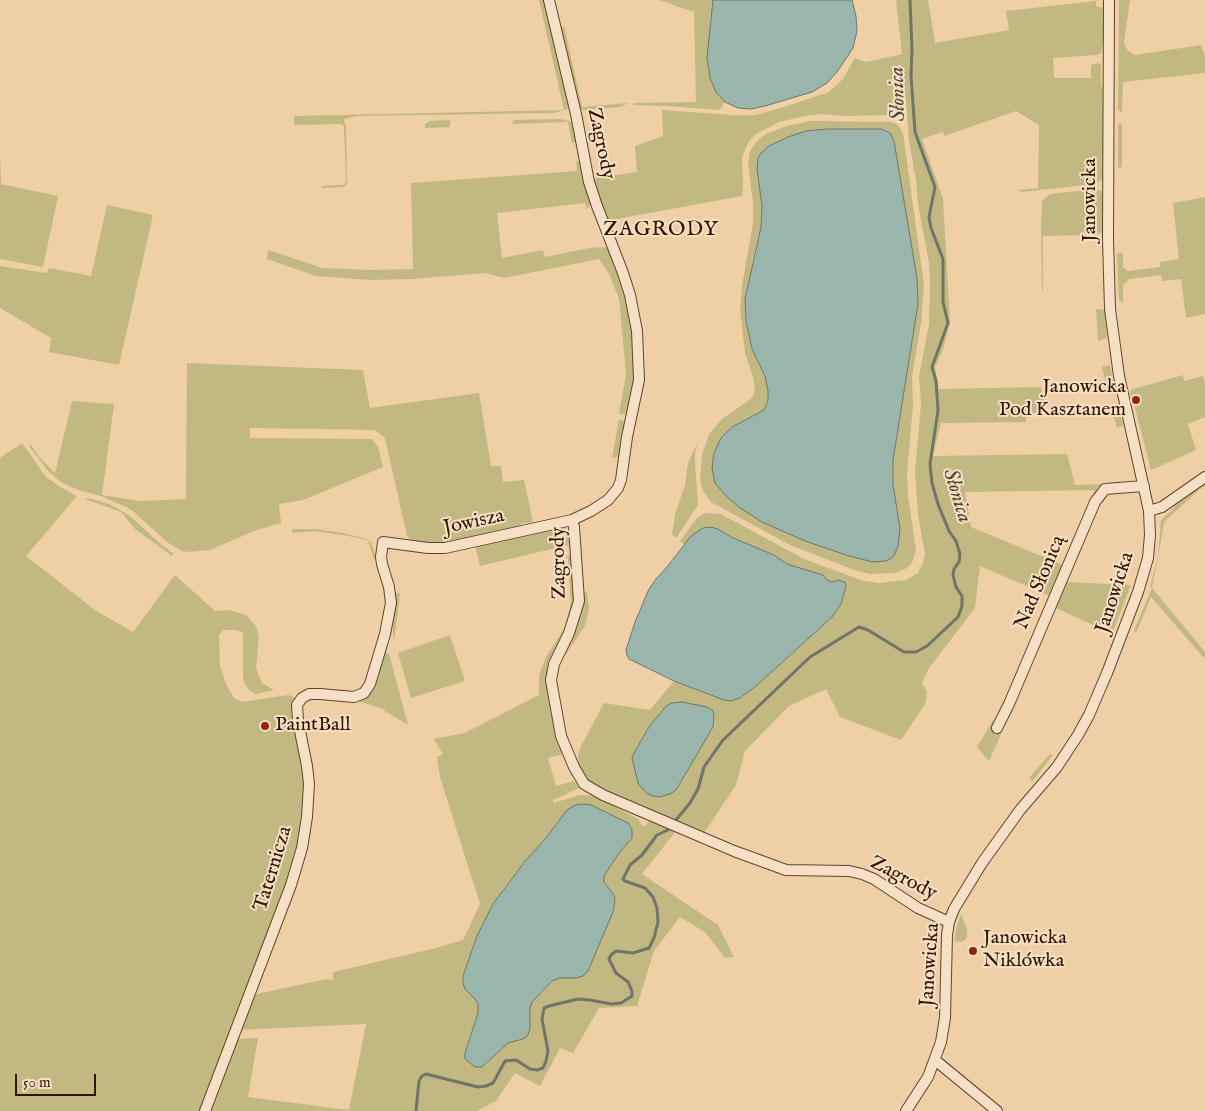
<!DOCTYPE html>
<html>
<head>
<meta charset="utf-8">
<style>
  body { margin:0 }
  #map { position:relative; width:1205px; height:1111px; overflow:hidden; background:#efd0a6; font-family:"IM FELL English",serif }
  canvas { display:block }
  .scale { position:absolute; left:15px; top:1074px; width:81px; height:22px; box-sizing:border-box; border:2px solid #311500; border-top:0; padding-left:6px; font-size:15px; line-height:18px; white-space:nowrap; color:#311500; -webkit-text-stroke:4px #f5e0c5; paint-order:stroke }
</style>
</head>
<body>
<div id="map">
<canvas width="1205" height="1111"></canvas>
<div class="scale">50 m</div>
</div>
<script>
const ctx = document.querySelector('canvas').getContext('2d');
ctx.lineJoin = 'round';
function paint(path, color) {
  ctx.fillStyle = color;
  ctx.fill(path, 'evenodd');
}
function poly(rows) {
  const path = new Path2D();
  for (const r of rows) {
    path.moveTo(r[0], r[1]);
    for (let i = 2; i < r.length; i += 2) path.lineTo(r[i], r[i + 1]);
  }
  return path;
}
function strokePath(path, color, width, dash) {
  ctx.strokeStyle = color;
  ctx.lineWidth = width;
  ctx.lineCap = dash ? 'butt' : 'round';
  ctx.setLineDash(dash || []);
  ctx.stroke(path);
}
function write(font, color, halo, rows, align = 'center') {
  ctx.font = font + ' "IM FELL English",serif';
  ctx.lineWidth = 4;
  ctx.setLineDash([]);
  ctx.textBaseline = 'middle';
  ctx.strokeStyle = halo;
  ctx.fillStyle = color;
  for (const [text, x, y, turn = 0] of rows) {
    ctx.save();
    ctx.translate(x, y);
    ctx.rotate((+turn || 0) * Math.PI / 180);
    ctx.textAlign = isNaN(turn) ? turn : align;
    if (halo) ctx.strokeText(text, 0, 0);
    ctx.fillText(text, 0, 0);
    ctx.restore();
  }
}
paint(poly([
  [539,0,544,0,570,107,568,109,554,113,357,116,344,119,344,122,346,125,347,184,343,187,322,188,321,186,343,185,346,182,344,127,342,124,294,125,294,116,564,110],
  [659,0,713,0,708,68,710,78,716,92,725,102,720,110,667,106,633,105,634,103,696,102,694,12],
  [896,0,928,0,935,43,1009,30,1006,11,1095,1,1096,0,1098,0,1096,1,1096,6,1103,8,1104,37,1101,53,1096,55,1053,58,1054,78,1091,78,1091,65,1098,63,1101,65,1101,86,1103,88,1103,177,1101,180,1095,184,1021,192,1018,190,1038,188,1039,125,1016,111,944,136,943,132,922,139,943,199,950,322,943,350,935,367,939,389,1041,387,1045,405,1043,411,1038,413,1026,414,1026,422,941,423,933,456,1067,454,1075,485,1132,483,1097,487,1096,489,1103,489,1087,510,1095,490,965,492,971,527,1063,565,1012,690,1009,690,1050,596,980,566,975,608,929,668,922,683,927,692,925,704,901,740,840,717,826,689,789,706,745,751,736,785,702,836,594,787,587,782,579,770,578,755,581,746,604,703,650,710,674,681,724,700,740,698,756,686,832,617,841,604,838,580,832,582,827,580,823,575,787,564,774,555,731,537,718,529,691,536,685,545,680,541,696,519,705,513,721,514,804,559,864,581,879,583,906,580,918,573,923,563,925,554,918,515,915,472,921,403,919,377,929,324,930,281,929,263,918,204,916,180,909,141,906,99,897,101,897,109,894,114,889,115,843,116,821,114,805,116,779,122,756,134,749,141,742,157,743,183,742,196,606,221,594,181,596,178,637,172,635,146,663,136,662,110,733,115,756,115,787,106,829,92,843,79,855,58,866,62,902,54],
  [707,707,713,711,714,716,660,797,646,793],
  [1119,0,1130,0,1124,43,1127,50,1135,55,1201,45,1205,57,1205,73,1123,82,1122,112,1118,110],
  [564,26,582,107,628,103,621,107,583,110,579,107,561,28],
  [561,119,571,122,577,142,572,143,568,122,511,124,514,120],
  [450,120,450,127,425,128,425,124,429,121],
  [811,121,891,122,897,124,903,133,924,285,921,323,912,377,913,405,907,473,908,496,916,550,912,563,907,568,896,573,870,574,854,570,790,545,711,502,703,491,700,479,702,455,709,434,722,419,752,398,755,390,753,377,745,353,740,310,742,286,753,223,753,203,748,163,750,151,758,140,766,134,786,126],
  [828,129,882,129,890,133,894,141,917,278,918,304,893,460,893,485,900,528,740,508,725,495,715,482,732,427,764,410,768,400,768,391,765,376,752,349,752,263,761,227,762,206,757,169,769,146,806,131],
  [1118,123,1122,125,1122,167,1118,168],
  [0,153,1,184,58,196,43,267,0,259],
  [580,161,590,201,590,206,587,209,585,203,497,213,502,258,543,250,545,257,589,248,602,247,608,248,619,275,628,304,635,349,634,384,628,414,619,414,626,374,619,299,610,276,599,259,504,278,485,273,413,279,370,280,316,276,267,259,268,250,322,268,369,270,413,269,411,183,577,171,576,162],
  [1096,189,1103,192,1103,232,1096,235,1043,236,1043,291,1042,290,1041,233,1042,201,1050,194],
  [1205,197,1205,314,1186,318,1181,279,1162,281,1161,275,1129,279,1123,285,1123,302,1119,301,1117,253,1123,253,1123,267,1128,271,1160,267,1160,262,1179,259,1173,203],
  [107,205,153,215,119,365,49,352,51,338,0,308,0,266,47,273,49,268,91,276],
  [1096,309,1105,310,1107,338,1098,341],
  [187,363,363,370,370,408,479,393,491,466,501,466,503,482,524,480,533,522,522,523,517,529,442,546,412,541,407,536,385,438,375,430,250,428,250,438,372,439,378,447,383,467,303,500,279,504,281,523,254,531,210,550,189,552,182,551,167,542,134,512,126,507,101,496,78,490,61,482,48,471,29,446,30,444,40,458,55,473,72,401,114,404,102,495,140,501,186,499],
  [1110,365,1115,392,1108,393,1102,367],
  [1183,375,1184,381,1203,376,1205,384,1205,417,1188,424,1196,450,1151,470,1134,404,1136,403,1135,396,1131,397,1130,390],
  [1119,408,1123,426,1117,428,1112,410],
  [619,419,626,422,618,472,615,482,618,457,612,458],
  [698,442,695,453,695,463,698,505,676,538,672,535,675,514,685,485,688,463],
  [22,443,46,477,62,488,77,496,26,556,95,610,133,632,175,575,215,611,228,610,246,615,256,626,259,637,256,668,262,683,274,690,256,694,249,690,244,683,243,676,243,633,236,630,223,630,219,635,220,666,226,684,234,698,242,702,288,695,292,696,295,700,306,785,300,847,203,1111,0,1111,0,458],
  [1205,482,1205,486,1200,489,1164,522,1160,547,1152,588,1205,652,1205,659,1151,597,1136,633,1134,630,1152,588,1150,587,1158,556,1161,520,1175,507,1173,504],
  [88,498,109,504,129,515,163,546,173,553,173,555,172,556,135,529,121,512,85,499],
  [559,527,563,527,568,532,569,545,480,566,475,545],
  [292,529,315,529,343,533,367,539,372,544,376,558,374,560,368,540,343,535,315,531,292,533],
  [570,555,571,565,575,572,576,597,548,686,554,723,564,754,548,758,556,786,574,781,579,788,553,800,553,803,580,795,596,796,638,819,643,827,650,821,676,831,642,874,718,925,734,957,725,958,705,932,680,917,654,951,637,1006,599,1008,573,1053,560,1048,540,1086,515,1073,496,1101,477,1111,209,1111,235,1039,258,1038,248,1097,349,1110,366,1024,238,1030,252,995,327,979,333,980,333,972,432,949,463,940,480,904,440,777,437,757,443,754,434,739,465,733,539,695,539,675,546,657,565,627,571,602,568,559,566,556],
  [546,838,632,838,619,853,604,876,604,882,614,895,615,901,613,912,577,978,560,978,552,981,532,1002,530,1008,530,1028,523,1039,508,1043,482,1067,465,1053,478,1013,478,1004,475,999,465,989,463,976,477,936,505,887],
  [1066,582,1131,585,1112,634,1056,608],
  [393,591,400,594,394,641,393,634],
  [587,592,589,609,585,626,564,657,580,617,583,594],
  [450,635,465,681,411,698,398,653],
  [384,653,389,654,390,657,408,725,380,708,361,702,348,700,359,699],
  [993,720,995,722,991,729,997,733,1002,732,989,761,977,747],
  [1050,754,1053,755,1032,782,1029,778],
  [961,914,967,929,967,937,965,940,961,942,954,941,957,926]
]), '#c1b981');
const water = poly([
  [713,0,852,0,856,16,857,31,853,48,837,72,827,83,812,92,765,106,751,109,738,108,725,102,716,92,710,78,707,58,713,0],
  [828,129,882,129,890,133,894,141,917,278,918,304,893,460,893,485,900,528,898,547,893,557,886,561,873,562,849,556,805,541,762,522,740,508,725,495,715,483,712,468,714,453,721,438,732,427,764,410,768,400,768,391,765,376,752,349,746,321,745,299,761,227,762,206,757,169,758,158,761,153,769,146,788,137,806,131,828,129],
  [710,527,718,529,731,537,774,555,787,564,823,575,827,580,832,582,838,580,845,582,846,586,841,604,832,617,756,686,740,698,731,701,724,700,674,681,629,659,627,655,626,650,635,622,648,591,655,580,667,567,691,536,703,528,710,527],
  [682,702,707,707,713,711,714,716,713,727,676,790,670,794,660,797,653,796,646,793,638,783,632,758,634,753,649,727,666,706,672,703,682,702],
  [584,804,591,805,628,823,632,830,632,838,619,853,604,876,604,882,614,895,615,901,613,912,588,971,583,976,577,978,560,978,552,981,532,1002,530,1008,530,1028,528,1035,523,1039,508,1043,482,1067,475,1067,465,1059,465,1053,478,1013,478,1004,475,999,465,989,463,983,463,976,477,936,493,904,526,860,546,838,567,810,575,805,584,804]
]);
paint(water, '#9ab6ac');
strokePath(water, '#707667', 1);
strokePath(poly([
  [676,820,690,803,698,789,704,767,723,740,810,657,859,627,868,630,904,652,916,652,927,646,958,617,962,606,962,596,956,587,953,575,954,569,959,562,960,554,956,541,949,531,938,504,932,483,930,464,938,410,936,381,932,367,948,323,943,302,943,259,931,228,929,217,935,187,915,132,911,75,912,49,910,0],
  [416,1111,419,1081,422,1076,426,1074,478,1087,486,1086,493,1083,505,1061,516,1060,530,1069,537,1070,543,1068,546,1061,548,1051,542,1019,544,1008,549,1006,578,999,590,1000,611,1004,621,1003,632,996,632,991,628,982,616,973,609,959,611,955,616,951,633,953,649,948,654,938,658,922,657,908,653,897,645,888,625,881,623,879,630,865,642,855,657,835,668,830]
]), '#707667', 3);
const minor = poly([
  [1149,511,1162,507,1205,477],
  [572,520,574,527,579,601,569,633,554,664,551,680,561,736,574,767,584,784,603,795,734,851,786,870,849,871,862,874,874,879,918,908,949,922],
  [997,728,1009,704,1095,502,1105,489,1144,486],
  [935,1060,997,1111],
  [205,1111,291,885,302,848,307,817,309,784,307,766,298,721,297,705,302,698,309,694,320,694,354,697,364,693,370,684,385,634,391,603,389,587,382,564,381,557,383,542,428,548,445,548,572,520,591,511,608,500,618,488,621,480,627,437,639,380,637,331,630,295,623,273,597,206,589,182,576,114,549,0],
  [906,1111,928,1077,941,1042,945,1018,947,935,949,922,954,909,982,863,1020,810,1057,767,1078,735,1089,715,1107,673,1138,592,1148,558,1150,535,1149,511,1119,376,1110,309,1108,239,1109,0]
]);
strokePath(minor, '#60442a', 12);
strokePath(minor, '#f5e0c5', 10);
for (const [x, y, r, color] of [
  [1136,400,5,"#8f2418"],
  [265,726,5,"#8f2418"],
  [973,951,5,"#8f2418"]
]) {
  const dot = new Path2D();
  dot.arc(x, y, r, 0, 2 * Math.PI);
  ctx.fillStyle = color;
  ctx.fill(dot);
  strokePath(dot, '#f5e0c5', 2);
}
write('20px', '#311500', '#f5e0c5', [
  ["Zagrody",600,144,78],
  ["Janowicka",1091,200,-90],
  ["Jowisza",474,523,-12],
  ["Zagrody",560,563,-91],
  ["Nad Słonicą",1041,583,-67],
  ["Janowicka",1116,593,-72],
  ["Taternicza",274,869,-73],
  ["Zagrody",903,879,28],
  ["Janowicka",931,965,-86]
]);
write('20px', '#311500', '#f5e0c5', [
  ["Janowicka",1126,388,"right"],
  ["Pod Kasztanem",1126,411,"right"],
  ["PaintBall",275,726],
  ["Janowicka",983,939],
  ["Niklówka",983,962]
], 'left');
write('italic 21px', '#504534', '#f5e0c5', [
  ["Słonica",899,94,-92],
  ["Słonica",956,496,73]
]);
ctx.letterSpacing = '1px';
write('21px', '#311500', '#f5e0c5', [
  ["ZAGRODY",661,231]
]);
ctx.letterSpacing = '0px';
</script>
</body>
</html>
